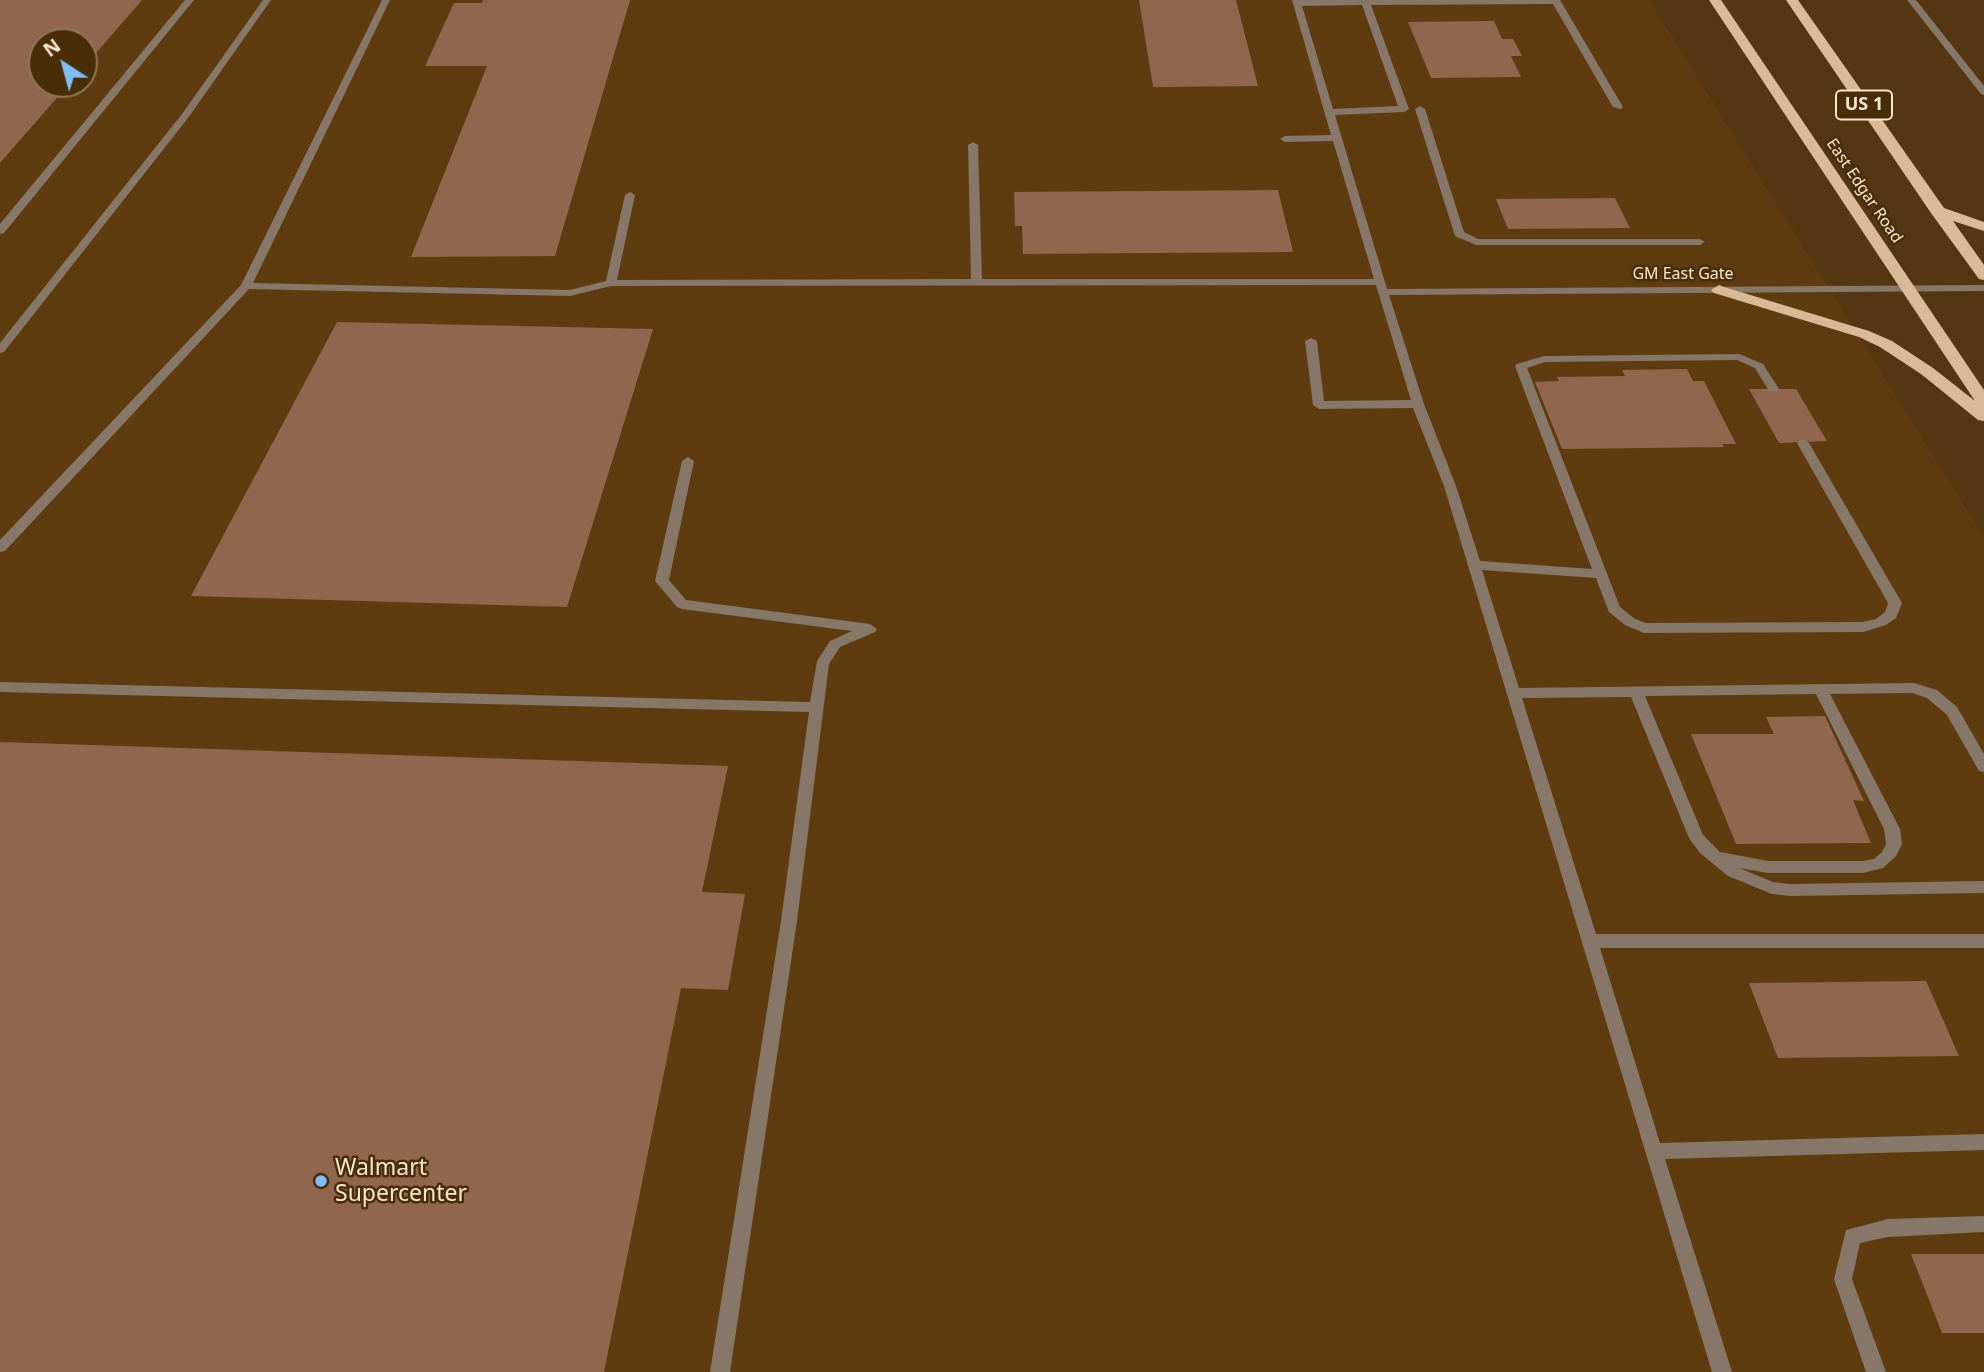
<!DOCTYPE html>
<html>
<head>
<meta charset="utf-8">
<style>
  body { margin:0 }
  #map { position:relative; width:1984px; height:1372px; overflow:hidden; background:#543712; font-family:"Noto Sans",sans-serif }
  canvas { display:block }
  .north { position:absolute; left:28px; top:28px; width:70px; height:70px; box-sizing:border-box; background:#492d05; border:2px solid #8f7757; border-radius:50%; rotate:324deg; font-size:19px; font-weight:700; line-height:28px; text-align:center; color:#f9e7d3 }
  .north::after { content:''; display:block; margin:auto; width:24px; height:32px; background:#80bdfa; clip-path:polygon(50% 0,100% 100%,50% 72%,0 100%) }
</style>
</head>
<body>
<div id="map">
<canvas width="1984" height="1372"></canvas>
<div class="north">N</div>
</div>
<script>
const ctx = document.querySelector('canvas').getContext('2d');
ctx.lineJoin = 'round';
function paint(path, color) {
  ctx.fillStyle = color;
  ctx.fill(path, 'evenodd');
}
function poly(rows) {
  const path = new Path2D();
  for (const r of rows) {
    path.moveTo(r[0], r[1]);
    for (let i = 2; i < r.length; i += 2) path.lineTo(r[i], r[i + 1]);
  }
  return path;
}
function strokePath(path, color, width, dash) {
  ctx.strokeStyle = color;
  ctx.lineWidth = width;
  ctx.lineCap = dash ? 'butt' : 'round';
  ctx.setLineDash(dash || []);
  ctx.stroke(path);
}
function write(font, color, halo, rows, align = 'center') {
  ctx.font = font + ' "Noto Sans",sans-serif';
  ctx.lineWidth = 5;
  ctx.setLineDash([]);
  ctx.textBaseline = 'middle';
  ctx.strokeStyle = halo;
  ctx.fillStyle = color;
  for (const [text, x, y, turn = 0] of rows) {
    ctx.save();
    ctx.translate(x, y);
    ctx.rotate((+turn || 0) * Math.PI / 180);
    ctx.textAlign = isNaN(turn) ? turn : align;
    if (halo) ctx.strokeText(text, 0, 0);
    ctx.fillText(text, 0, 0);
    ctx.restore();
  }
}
paint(poly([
  [0,0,1649,0,1984,537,1984,1372,0,1372],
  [42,42,84,42,84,84,42,84]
]), '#5f3c0f');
paint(poly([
  [0,0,142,0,84,67,84,42,42,42,42,84,69,84,0,163],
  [483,0,630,0,555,256,411,257,487,66,425,66,454,3,482,3],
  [1139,0,1236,0,1258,86,1153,87],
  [1494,21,1502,39,1513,39,1522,56,1511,56,1521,77,1431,78,1408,22],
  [1278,190,1293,252,1023,254,1022,226,1015,226,1014,192],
  [1615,198,1630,228,1508,229,1496,199],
  [337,322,653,329,567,607,191,596],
  [1687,369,1693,381,1704,381,1736,444,1722,444,1724,447,1562,449,1535,382,1559,381,1557,377,1625,376,1622,370],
  [1749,389,1796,389,1827,441,1779,443],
  [1825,716,1864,801,1853,800,1871,843,1736,844,1691,734,1774,734,1766,717],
  [0,742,728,766,702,892,745,894,728,990,681,988,604,1372,0,1372],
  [1926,981,1959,1056,1778,1058,1749,983],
  [1911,1254,1984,1254,1984,1333,1942,1333]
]), '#91664f');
paint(poly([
  [185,0,194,0,4,233,0,234,0,224,185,0],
  [263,0,271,0,188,118,4,352,0,353,0,343,182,114,263,0],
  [382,0,390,0,253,283,570,290,606,281,625,195,630,192,635,195,617,280,971,279,968,145,973,142,978,145,982,279,1374,279,1333,141,1285,142,1280,139,1285,136,1331,135,1292,0,1560,0,1623,107,1621,109,1613,107,1553,4,1371,5,1409,109,1404,112,1335,115,1387,289,1984,285,1984,291,1389,295,1424,404,1456,486,1480,561,1592,569,1515,366,1517,364,1544,356,1739,354,1763,364,1779,389,1777,391,1769,391,1755,368,1737,360,1545,362,1527,368,1620,607,1635,619,1646,623,1863,622,1876,619,1885,612,1888,603,1797,443,1803,439,1809,443,1902,603,1896,618,1886,625,1863,632,1644,633,1625,625,1609,612,1596,578,1482,570,1519,688,1914,683,1937,690,1957,707,1984,754,1984,772,1979,771,1947,715,1927,698,1913,693,1830,694,1900,829,1902,844,1896,856,1883,868,1863,873,1768,873,1739,868,1773,882,1790,884,1984,881,1984,893,1790,896,1772,894,1728,876,1700,853,1689,838,1631,697,1522,698,1596,934,1984,934,1984,948,1600,948,1660,1143,1984,1134,1984,1150,1665,1159,1732,1372,1712,1372,1444,486,1413,408,1319,409,1313,405,1305,341,1311,338,1317,341,1324,401,1411,400,1376,285,611,286,570,296,249,289,5,551,0,552,0,540,241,285,382,0],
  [1362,5,1398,106,1333,109,1302,6,1362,5],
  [1816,694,1884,829,1886,844,1882,852,1874,859,1863,861,1768,861,1720,852,1703,835,1645,696,1816,694],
  [1907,0,1916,0,1984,86,1984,95,1981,94,1907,0],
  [1420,106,1425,109,1464,232,1478,239,1700,239,1705,242,1700,245,1476,245,1455,236,1415,109,1420,106],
  [688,457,694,461,669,580,686,600,870,624,877,629,875,632,840,647,829,664,797,921,730,1372,710,1372,781,921,809,712,0,692,0,682,810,702,817,661,830,641,852,631,682,609,677,607,655,581,682,461,688,457],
  [1984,1216,1984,1232,1888,1237,1860,1243,1852,1279,1886,1372,1866,1372,1834,1279,1846,1230,1888,1219,1984,1216]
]), '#867768');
paint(poly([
  [1709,0,1721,0,1984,390,1984,421,1978,420,1921,374,1880,347,1859,337,1714,293,1711,290,1719,285,1724,287,1869,331,1892,341,1933,368,1975,401,1709,0],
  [1786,0,1798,0,1944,208,1984,222,1984,231,1953,221,1984,265,1984,280,1979,279,1931,213,1786,0]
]), '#daba96');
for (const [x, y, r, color] of [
  [321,1181,7,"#80bdfa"]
]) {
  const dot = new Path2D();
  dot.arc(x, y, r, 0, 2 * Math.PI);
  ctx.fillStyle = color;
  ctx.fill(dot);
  strokePath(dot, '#492d05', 2.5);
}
write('16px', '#f9e7d3', '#492d05', [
  ["East Edgar Road",1864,191,56],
  ["GM East Gate",1683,274]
]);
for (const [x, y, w] of [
  [1864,105,56]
]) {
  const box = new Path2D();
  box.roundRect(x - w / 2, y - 14.5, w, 29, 5);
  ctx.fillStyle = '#492d05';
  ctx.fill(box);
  strokePath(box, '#f9e7d3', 2);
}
write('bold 18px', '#f9e7d3', null, [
  ["US 1",1864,105]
]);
write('23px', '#f9e7d3', '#492d05', [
  ["Walmart",335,1168],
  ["Supercenter",335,1194]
], 'left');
</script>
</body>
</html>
